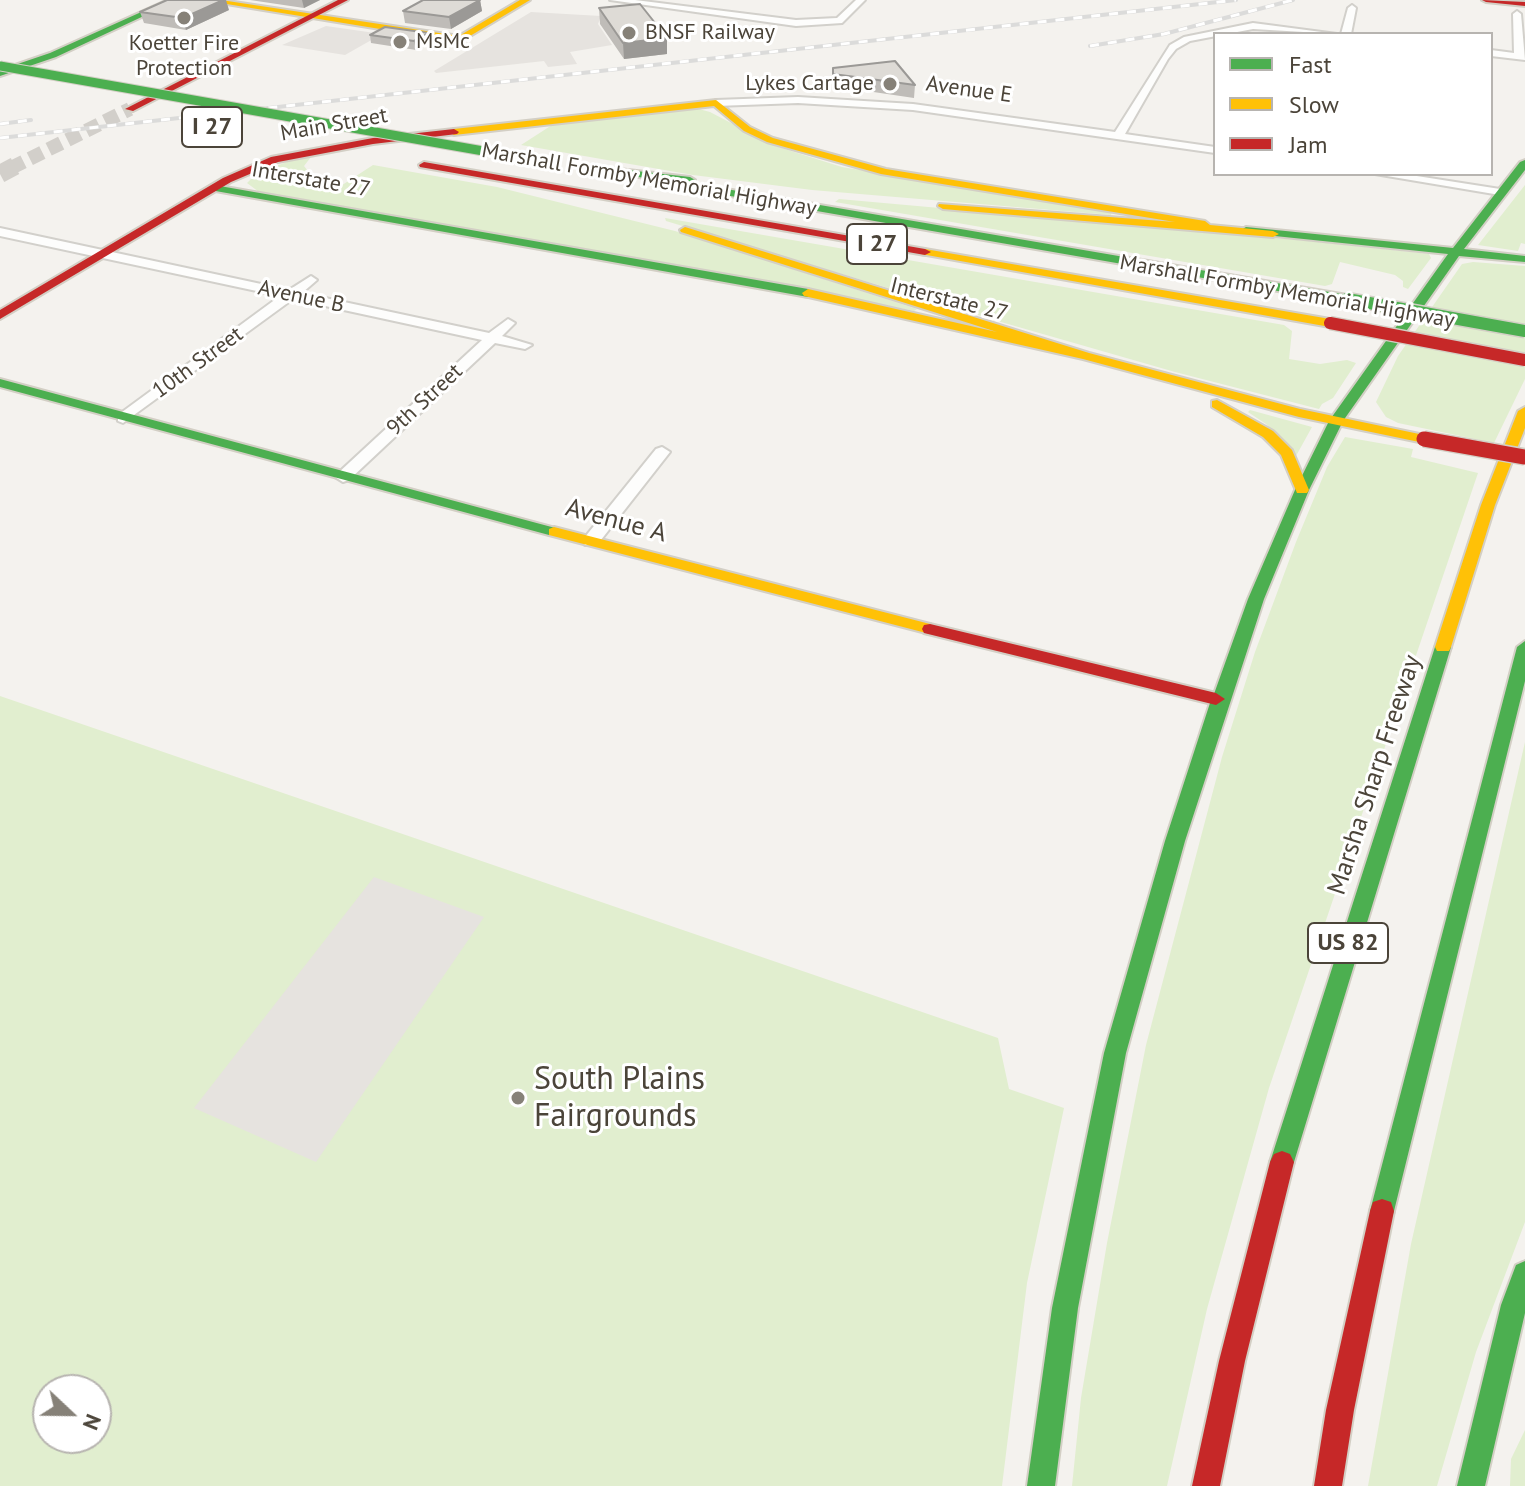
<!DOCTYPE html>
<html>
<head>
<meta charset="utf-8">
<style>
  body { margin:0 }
  #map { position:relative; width:1525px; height:1486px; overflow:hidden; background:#f4f2ee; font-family:"PT Sans",sans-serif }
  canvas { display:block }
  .legend { position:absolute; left:1213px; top:32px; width:280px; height:144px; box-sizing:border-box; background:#fff; border:2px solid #b7b4b0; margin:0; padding:10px 14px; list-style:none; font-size:24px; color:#4b4439 }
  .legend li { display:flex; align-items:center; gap:16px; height:40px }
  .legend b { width:40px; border:2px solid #b7b4b0 }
  .north { position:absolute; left:32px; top:1374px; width:80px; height:80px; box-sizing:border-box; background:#fff; border:2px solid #b7b4b0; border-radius:50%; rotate:112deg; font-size:22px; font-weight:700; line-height:32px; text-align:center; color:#4b4439 }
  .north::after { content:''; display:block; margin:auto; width:28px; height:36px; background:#868178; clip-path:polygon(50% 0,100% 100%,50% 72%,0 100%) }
</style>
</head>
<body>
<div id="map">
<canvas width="1525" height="1486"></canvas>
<ul class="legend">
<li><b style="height:10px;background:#4caf50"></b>Fast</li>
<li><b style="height:10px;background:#ffc107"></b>Slow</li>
<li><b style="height:10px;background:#c62828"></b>Jam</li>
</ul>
<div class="north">N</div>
</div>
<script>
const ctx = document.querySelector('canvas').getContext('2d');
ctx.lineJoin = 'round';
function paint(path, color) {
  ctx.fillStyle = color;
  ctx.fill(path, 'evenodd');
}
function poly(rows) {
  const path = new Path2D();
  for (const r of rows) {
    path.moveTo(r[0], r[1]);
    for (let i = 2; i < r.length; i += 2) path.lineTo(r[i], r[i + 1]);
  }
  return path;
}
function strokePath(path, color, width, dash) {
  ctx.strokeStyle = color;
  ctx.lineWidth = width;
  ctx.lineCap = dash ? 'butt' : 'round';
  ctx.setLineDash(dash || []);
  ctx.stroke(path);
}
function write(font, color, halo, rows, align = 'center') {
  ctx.font = font + ' "PT Sans",sans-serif';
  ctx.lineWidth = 6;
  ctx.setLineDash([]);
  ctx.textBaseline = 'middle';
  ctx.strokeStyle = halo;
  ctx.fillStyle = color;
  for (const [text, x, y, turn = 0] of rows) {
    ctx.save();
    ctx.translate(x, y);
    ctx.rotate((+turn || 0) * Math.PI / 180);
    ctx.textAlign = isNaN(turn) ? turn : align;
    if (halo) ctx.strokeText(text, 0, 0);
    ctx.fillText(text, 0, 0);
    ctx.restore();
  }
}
paint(poly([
  [699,109,710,112,775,146,842,167,1112,212,1111,215,812,190,693,175,521,145,552,125],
  [311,157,304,166,316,181,333,191,373,165,497,187,675,231,917,309,914,311,783,284,259,192,247,183,257,173,295,159],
  [1525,185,1525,244,1521,243,1518,251,1478,245],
  [839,199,1309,241,1429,254,1431,258,1408,289,1403,287,1403,281,1395,275,1340,262,1332,284,1325,286,835,202],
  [665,218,1284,325,1292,331,1289,359,1320,364,1347,360,1356,363,1333,398,1322,404,1319,409,1175,372,1001,322,666,221],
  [1473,262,1525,266,1525,379,1494,443,1398,423,1386,417,1376,402,1398,356,1462,264],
  [1250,410,1312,427,1296,456,1266,424,1248,412],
  [1345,437,1413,449,1411,457,1478,473,1269,1088,1207,1309,1167,1486,1072,1486,1081,1398,1107,1243,1146,1045,1222,757,1255,652,1296,542,1327,467],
  [0,696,998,1038,1009,1089,1064,1108,1027,1283,1002,1486,0,1486],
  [48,1390,96,1390,96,1438,48,1438],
  [1525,742,1525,1222,1476,1352,1437,1486,1368,1486,1411,1244],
  [1525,1430,1525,1486,1510,1486,1511,1459]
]), '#e1eecf');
paint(poly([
  [531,12,601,16,598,24,612,45,570,52,577,64,548,67,544,61,436,73,434,71],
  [326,26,382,34,345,55,282,45],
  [374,877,484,917,316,1162,194,1108]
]), '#e6e3df');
strokePath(poly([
  [11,168,130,109]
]), '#d2cfca', 14, [14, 7]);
strokePath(poly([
  [0,174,15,166]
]), '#d2cfca', 18, [18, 9]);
const street = poly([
  [610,0,635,0,796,20,837,18,856,0,865,0,842,23,796,26,610,0],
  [1352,5,1356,8,1351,34,1341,34,1348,8,1352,5],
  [1517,11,1521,14,1525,60,1491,56,1491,50,1514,53,1513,14,1517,11],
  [1253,23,1337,34,1253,29,1190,41,1176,49,1168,59,1125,134,1215,147,1215,153,913,110,798,103,716,106,711,103,716,100,798,97,913,104,1115,132,1170,45,1184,37,1253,23],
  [1375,174,1404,174,1500,189,1506,192,1500,195,1375,174],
  [0,228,289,290,311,276,317,280,302,293,489,333,508,319,515,323,502,336,532,345,525,349,495,343,349,480,343,482,335,477,337,474,482,340,293,299,123,423,118,421,118,415,280,296,0,236,0,228],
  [662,447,670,452,597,545,585,545,583,541,585,537,656,449,662,447]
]);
const fast = poly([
  [168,0,178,0,56,57,0,76,0,70,50,53,168,0],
  [1525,160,1525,170,1464,249,1525,256,1525,262,1459,256,1343,421,1309,490,1264,599,1185,841,1126,1053,1078,1308,1055,1486,1027,1486,1052,1308,1104,1053,1165,841,1210,703,1207,699,1214,694,1248,599,1295,490,1329,421,1448,254,1246,233,1241,230,1246,227,1453,248,1520,162,1525,160],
  [583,165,690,177,695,180,691,183,1347,295,1353,299,1347,303,667,185,663,184,663,180,579,170,578,168,583,165],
  [214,185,808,289,814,293,808,297,210,190,209,188,214,185],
  [0,379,559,529,562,532,559,535,549,535,0,387,0,379],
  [1443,641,1451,647,1294,1162,1290,1170,1282,1173,1274,1170,1270,1162,1435,647,1443,641],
  [1525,641,1525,681,1394,1211,1391,1220,1382,1223,1373,1220,1370,1211,1517,647,1525,641],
  [1525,1261,1525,1313,1485,1486,1457,1486,1501,1305,1516,1265,1525,1261]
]);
const slow = poly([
  [202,0,221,0,459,36,520,0,530,0,460,42,202,0],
  [716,100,750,127,773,138,886,169,1205,221,1210,225,1273,231,1279,234,1273,237,943,209,938,206,939,204,1175,222,881,174,767,142,744,131,714,106,454,135,449,132,454,129,716,100],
  [685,227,1089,353,1300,409,1424,435,1431,439,1424,443,1299,417,1083,359,804,296,802,293,808,289,997,332,681,232,680,230,685,227],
  [925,249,1330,319,1336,323,1330,327,921,254,921,250,925,249],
  [1217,400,1273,431,1292,450,1309,490,1307,493,1297,493,1281,455,1263,437,1212,407,1212,401,1217,400],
  [1525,407,1525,428,1495,505,1451,647,1449,651,1437,651,1435,647,1481,505,1518,411,1525,407],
  [554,527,930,624,938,629,930,634,549,535,549,529,554,527]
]);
const jam = poly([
  [338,0,348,0,133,111,125,109,338,0],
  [1482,0,1525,2,1525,6,1486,2,1482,0],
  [454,129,459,132,457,134,373,144,278,162,231,182,0,319,0,310,223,178,271,157,373,138,454,129],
  [424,162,925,249,931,252,925,255,420,167,419,165,424,162],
  [930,624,1216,693,1225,699,1216,705,924,633,922,629,924,625,930,624],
  [1282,1151,1290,1154,1294,1162,1245,1361,1220,1486,1192,1486,1219,1361,1270,1162,1274,1154,1282,1151],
  [1382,1199,1391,1202,1394,1211,1354,1410,1342,1486,1314,1486,1326,1410,1370,1211,1373,1202,1382,1199]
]);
strokePath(street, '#d2d0cb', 4);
strokePath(fast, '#d3cfc5', 4);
strokePath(slow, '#d3cfc5', 4);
strokePath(jam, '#d3cfc5', 4);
paint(street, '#fdfdfc');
paint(fast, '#4caf50');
paint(slow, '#ffc107');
paint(jam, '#c62828');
const rail = poly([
  [1090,46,1164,34,1293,0],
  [0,124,31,120],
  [0,138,1236,0]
]);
strokePath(rail, '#dbdbda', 4);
strokePath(rail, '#fff', 3, [9]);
const fastBridgeFar1 = poly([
  [0,66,489,152]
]);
const fastBridge = poly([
  [1347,299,1525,331]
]);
const jamBridgeFar1 = poly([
  [1330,323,1525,360]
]);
const jamBridge = poly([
  [1424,439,1525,457]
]);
strokePath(fastBridgeFar1, '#d3cfc5', 11, []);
strokePath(fastBridge, '#d3cfc5', 15, []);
strokePath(jamBridgeFar1, '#d3cfc5', 15, []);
strokePath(jamBridge, '#d3cfc5', 18, []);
strokePath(fastBridgeFar1, '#4caf50', 9);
strokePath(fastBridge, '#4caf50', 12);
strokePath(jamBridgeFar1, '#c62828', 12);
strokePath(jamBridge, '#c62828', 15);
paint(poly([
  [250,0,320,0,304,8],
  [480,0,482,11,451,29,405,23,403,11],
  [599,8,667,38,667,54,624,59,600,24],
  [229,10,186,30,144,23,140,12],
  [429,33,430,41,416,50,371,43,370,35],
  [833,68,915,85,914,98,833,86]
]), '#bfbcb8');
paint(poly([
  [223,0,226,0,229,10,186,30,183,18],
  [302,0,320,0,304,8],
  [480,0,482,11,451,29,449,17],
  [429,33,430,41,416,50,414,41],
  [667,38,667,54,624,59,623,43]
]), '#9b9996');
const building = poly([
  [167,0,223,0,183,18,140,12,167,0],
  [423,0,480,0,449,17,403,11,423,0],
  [640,4,667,38,623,43,599,8,640,4],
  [385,27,429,33,414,41,370,35,385,27],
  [895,61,915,85,833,74,833,68,895,61]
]);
paint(building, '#dedbd6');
strokePath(building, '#9b9996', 2);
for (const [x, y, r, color] of [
  [184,18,8,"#868178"],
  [629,33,8,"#868178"],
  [400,42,8,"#868178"],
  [890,84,8,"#868178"],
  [518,1098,8,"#868178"]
]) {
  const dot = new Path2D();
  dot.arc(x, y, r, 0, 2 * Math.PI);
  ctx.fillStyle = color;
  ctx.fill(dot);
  strokePath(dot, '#fff', 3);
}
write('22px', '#4b4439', '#fff', [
  ["BNSF Railway",645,33],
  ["MsMc",416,42],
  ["Koetter Fire",184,44,"center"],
  ["Protection",184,69,"center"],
  ["Lykes Cartage",874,84,"right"]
], 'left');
write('22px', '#4b4439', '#fff', [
  ["Avenue E",969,90,8],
  ["Main Street",334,125,-10],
  ["Interstate 27",311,180,10],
  ["Marshall Formby Memorial Highway",649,180,10],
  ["Marshall Formby Memorial Highway",1287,292,10],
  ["Avenue B",301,297,12],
  ["Interstate 27",949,300,14],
  ["10th Street",198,363,-36],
  ["9th Street",425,400,-43]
]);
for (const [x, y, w] of [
  [212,127,60],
  [877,244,60],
  [1348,943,80]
]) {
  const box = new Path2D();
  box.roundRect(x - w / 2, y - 20, w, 40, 6);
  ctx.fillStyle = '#fff';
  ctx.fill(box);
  strokePath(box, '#4b4439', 2);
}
write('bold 24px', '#4b4439', null, [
  ["I 27",212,127],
  ["I 27",877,244],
  ["US 82",1348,943]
]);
write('26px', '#4b4439', '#fff', [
  ["Avenue A",616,521,15],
  ["Marsha Sharp Freeway",1375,775,-72]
]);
write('32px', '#4b4439', '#fff', [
  ["South Plains",534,1080],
  ["Fairgrounds",534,1117]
], 'left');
</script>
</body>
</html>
